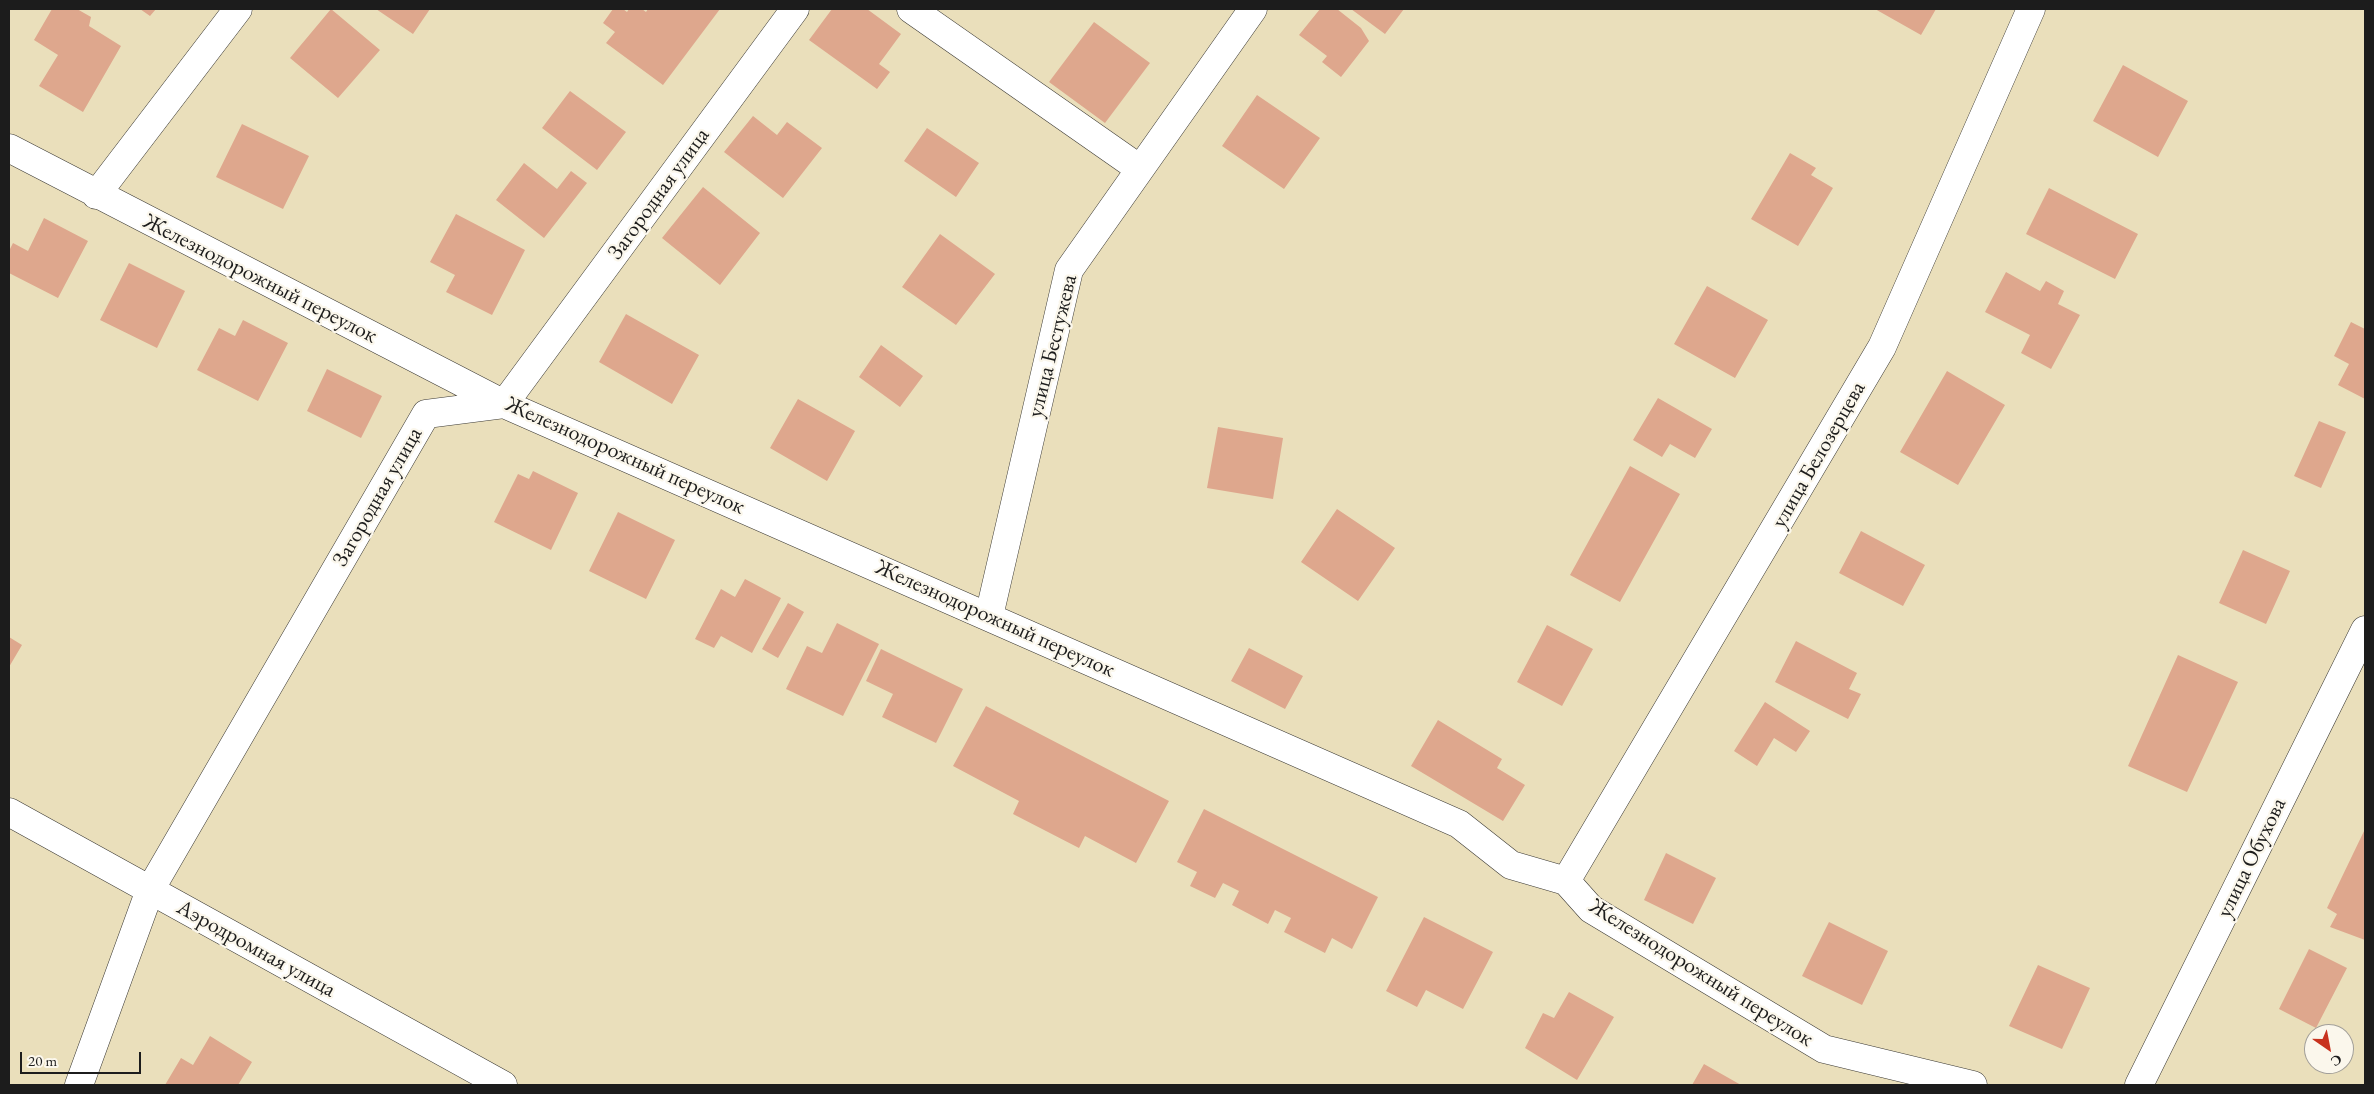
<!DOCTYPE html>
<html>
<head>
<meta charset="utf-8">
<style>
  body { margin:0 }
  #map { position:relative; width:2374px; height:1094px; overflow:hidden; background:#eadfbb; font-family:"EB Garamond",serif }
  canvas { display:block }
  .frame { position:absolute; inset:0; border:10px solid #1c1c1c; pointer-events:none }
  .north { position:absolute; left:2304px; top:1024px; width:50px; height:50px; box-sizing:border-box; background:#fbf7ec; border:1px solid #a29f99; border-radius:50%; rotate:147deg; font-size:14px; font-weight:700; line-height:20px; text-align:center; color:#1c1c1c }
  .north::after { content:''; display:block; margin:auto; width:18px; height:22px; background:#c8321e; clip-path:polygon(50% 0,100% 100%,50% 72%,0 100%) }
  .scale { position:absolute; left:20px; top:1052px; width:121px; height:22px; box-sizing:border-box; border:2px solid #1c1c1c; border-top:0; padding-left:6px; font-size:15px; line-height:18px; white-space:nowrap; color:#1c1c1c; -webkit-text-stroke:4px #fbf7ec; paint-order:stroke }
</style>
</head>
<body>
<div id="map">
<canvas width="2374" height="1094"></canvas>
<div class="frame"></div>
<div class="north">С</div>
<div class="scale">20 m</div>
</div>
<script>
const ctx = document.querySelector('canvas').getContext('2d');
ctx.lineJoin = 'round';
function paint(path, color) {
  ctx.fillStyle = color;
  ctx.fill(path, 'evenodd');
}
function poly(rows) {
  const path = new Path2D();
  for (const r of rows) {
    path.moveTo(r[0], r[1]);
    for (let i = 2; i < r.length; i += 2) path.lineTo(r[i], r[i + 1]);
  }
  return path;
}
function strokePath(path, color, width, dash) {
  ctx.strokeStyle = color;
  ctx.lineWidth = width;
  ctx.lineCap = dash ? 'butt' : 'round';
  ctx.setLineDash(dash || []);
  ctx.stroke(path);
}
function write(font, color, halo, rows, align = 'center') {
  ctx.font = font + ' "EB Garamond",serif';
  ctx.lineWidth = 4.5;
  ctx.setLineDash([]);
  ctx.textBaseline = 'middle';
  ctx.strokeStyle = halo;
  ctx.fillStyle = color;
  for (const [text, x, y, turn = 0] of rows) {
    ctx.save();
    ctx.translate(x, y);
    ctx.rotate((+turn || 0) * Math.PI / 180);
    ctx.textAlign = isNaN(turn) ? turn : align;
    if (halo) ctx.strokeText(text, 0, 0);
    ctx.fillText(text, 0, 0);
    ctx.restore();
  }
}
paint(poly([
  [52,9,77,9,91,17,89,26,121,46,83,112,39,86,58,55,34,40],
  [140,9,156,9,150,16],
  [331,9,380,50,338,98,290,58],
  [376,9,430,9,413,34],
  [613,9,623,9,627,12,629,9,642,9,646,12,648,9,720,9,663,85,606,43,615,32,603,23],
  [832,9,867,9,901,34,879,64,890,72,877,89,809,40],
  [1320,9,1337,9,1361,28,1369,41,1341,77,1322,62,1327,56,1299,35],
  [1351,9,1404,9,1385,34],
  [1875,9,1936,9,1921,35],
  [1094,22,1150,63,1105,123,1049,82],
  [2123,65,2188,101,2158,157,2093,121],
  [570,91,626,132,597,170,542,128],
  [1257,95,1320,138,1284,189,1222,146],
  [753,116,777,135,787,122,822,148,783,198,724,152],
  [242,124,309,156,283,209,216,177],
  [927,128,979,163,956,197,904,161],
  [1790,153,1816,168,1811,175,1833,188,1798,246,1751,219],
  [524,163,557,189,571,171,587,183,544,238,496,200],
  [703,187,760,233,720,285,662,238],
  [2049,188,2138,234,2115,279,2026,234],
  [456,214,525,250,492,315,446,292,455,275,430,262],
  [44,218,88,241,58,298,9,273,9,251,13,243,28,251],
  [940,234,995,274,956,325,902,287],
  [129,263,185,291,157,348,100,320],
  [2006,272,2040,291,2046,281,2064,291,2058,304,2080,315,2051,369,2021,353,2030,335,1985,312],
  [1707,286,1768,320,1735,378,1674,344],
  [626,314,699,355,672,404,599,362],
  [243,320,288,343,258,401,197,370,219,328,235,336],
  [2351,322,2365,329,2365,399,2338,385,2349,364,2334,356],
  [881,345,923,376,900,407,859,377],
  [327,369,382,396,361,438,307,411],
  [1947,371,2005,405,1958,485,1900,452],
  [1658,398,1712,429,1695,458,1670,444,1662,457,1633,440],
  [798,399,855,431,827,481,770,448],
  [2319,421,2346,432,2321,488,2294,476],
  [1218,427,1283,438,1273,499,1207,488],
  [1630,466,1680,494,1620,602,1570,575],
  [533,471,578,493,551,550,494,522,518,474,529,479],
  [1337,509,1395,548,1358,601,1301,562],
  [618,512,675,540,646,599,589,571],
  [1861,531,1925,565,1903,606,1839,573],
  [2243,550,2290,571,2266,624,2219,603],
  [745,579,781,598,752,653,721,636,714,648,695,639,721,589,735,597],
  [788,603,804,612,778,658,762,649],
  [837,623,879,644,843,716,786,689,807,646,822,653],
  [1547,625,1593,649,1562,706,1517,682],
  [9,637,22,645,9,667],
  [1796,641,1857,673,1849,689,1861,694,1848,719,1775,682],
  [1249,648,1303,676,1285,709,1231,681],
  [881,649,963,689,936,743,882,717,893,694,866,681],
  [2178,655,2238,682,2187,792,2128,766],
  [1765,702,1810,731,1796,752,1774,738,1757,766,1734,751],
  [986,706,1169,801,1136,863,1085,836,1079,848,1013,814,1019,801,953,766],
  [1438,720,1502,759,1497,768,1525,785,1503,821,1411,766],
  [1204,809,1378,897,1352,949,1332,938,1325,953,1284,932,1291,918,1275,910,1268,924,1232,905,1239,891,1223,883,1215,898,1190,886,1197,872,1177,862],
  [2365,829,2365,940,2330,927,2337,914,2327,908],
  [1666,853,1716,878,1693,924,1644,900],
  [1424,917,1493,952,1463,1009,1426,990,1417,1007,1386,991],
  [1829,922,1888,951,1862,1005,1802,976],
  [2309,949,2347,968,2316,1028,2279,1009],
  [2038,965,2090,988,2062,1049,2009,1026],
  [1569,992,1614,1017,1577,1080,1525,1048,1543,1013,1554,1018],
  [210,1036,252,1062,238,1085,165,1085,181,1058,193,1065],
  [1704,1064,1741,1085,1692,1085]
]), '#dea78d');
const street = poly([
  [911,9,1140,169],
  [9,148,504,404,1459,824,1511,865,1566,881,1591,909,1824,1049,1973,1085],
  [96,195,238,9],
  [989,616,1069,270,1253,9],
  [9,812,503,1085],
  [1566,881,1882,347,2031,9],
  [79,1085,150,890,426,414,504,404,795,9],
  [2139,1085,2365,630]
]);
strokePath(street, '#3b3934', 29);
strokePath(street, '#fff', 28);
write('22px', '#1c1c1c', '#fbf7ec', [
  ["Загородная улица",659,194,-54],
  ["Железнодорожный переулок",260,279,27],
  ["улица Бестужева",1053,346,-76],
  ["улица Белозерцева",1819,455,-60],
  ["Железнодорожный переулок",625,456,24],
  ["Загородная улица",378,497,-60],
  ["Железнодорожный переулок",995,619,24],
  ["улица Обухова",2252,858,-64],
  ["Аэродромная улица",256,949,29],
  ["Железнодорожный переулок",1701,973,32]
]);
</script>
</body>
</html>
